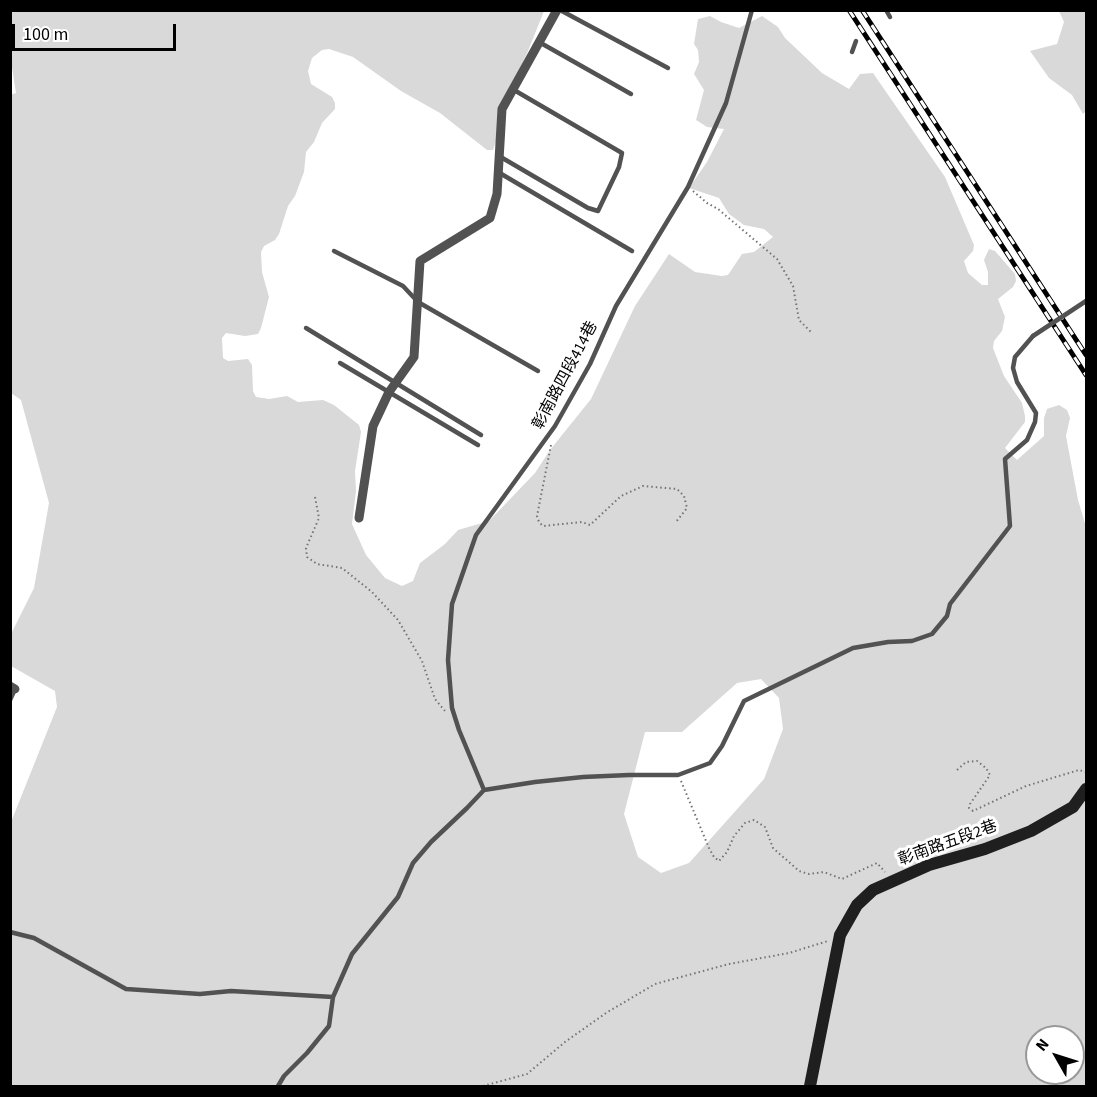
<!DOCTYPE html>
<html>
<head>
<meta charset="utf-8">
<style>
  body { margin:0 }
  #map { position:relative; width:1097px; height:1097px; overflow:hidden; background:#fff; font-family:"Source Sans 3",sans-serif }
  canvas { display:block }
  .frame { position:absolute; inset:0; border:12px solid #000; pointer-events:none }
  .north { position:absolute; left:1025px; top:1025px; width:60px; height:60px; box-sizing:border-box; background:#fff; border:2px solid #999; border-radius:50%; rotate:309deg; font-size:16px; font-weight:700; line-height:24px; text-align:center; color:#000 }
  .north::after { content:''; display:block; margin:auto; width:21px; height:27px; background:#000; clip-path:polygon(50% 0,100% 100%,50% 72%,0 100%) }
  .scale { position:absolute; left:12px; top:24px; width:164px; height:27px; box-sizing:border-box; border:3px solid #000; border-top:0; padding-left:8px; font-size:18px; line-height:21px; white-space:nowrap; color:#000; -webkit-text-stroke:4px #fff; paint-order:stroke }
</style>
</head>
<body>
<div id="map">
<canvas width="1097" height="1097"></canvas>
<div class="frame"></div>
<div class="north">N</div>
<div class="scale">100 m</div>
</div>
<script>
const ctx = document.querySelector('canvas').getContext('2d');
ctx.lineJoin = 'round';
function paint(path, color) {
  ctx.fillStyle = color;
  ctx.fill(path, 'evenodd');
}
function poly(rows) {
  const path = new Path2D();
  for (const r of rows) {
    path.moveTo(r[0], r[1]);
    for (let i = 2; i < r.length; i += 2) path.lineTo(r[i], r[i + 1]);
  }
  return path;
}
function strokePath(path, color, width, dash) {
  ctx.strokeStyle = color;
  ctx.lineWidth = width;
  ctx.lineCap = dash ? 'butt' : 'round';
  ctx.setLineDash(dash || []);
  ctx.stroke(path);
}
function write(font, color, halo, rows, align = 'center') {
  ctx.font = font + ' "Source Sans 3","Noto Sans TC",sans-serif';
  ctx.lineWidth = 6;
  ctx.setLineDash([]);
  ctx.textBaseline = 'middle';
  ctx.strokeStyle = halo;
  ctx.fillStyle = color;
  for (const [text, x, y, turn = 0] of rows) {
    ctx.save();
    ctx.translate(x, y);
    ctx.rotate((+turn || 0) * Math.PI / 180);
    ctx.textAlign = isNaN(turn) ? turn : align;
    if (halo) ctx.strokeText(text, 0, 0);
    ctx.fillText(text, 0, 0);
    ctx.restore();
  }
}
paint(poly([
  [11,11,544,11,528,51,499,112,499,132,493,150,487,150,440,113,401,91,353,57,329,49,322,50,312,58,308,71,311,84,332,97,335,103,335,109,322,123,314,142,306,152,304,172,295,196,288,206,279,234,275,240,264,246,261,252,262,272,269,297,261,328,258,334,245,336,226,333,222,338,223,358,228,361,248,359,252,365,253,391,256,397,269,399,287,396,298,402,323,400,334,405,359,425,361,432,355,471,356,491,352,524,366,555,385,578,402,586,413,581,420,563,445,544,458,530,489,521,535,473,550,450,591,399,635,306,669,254,695,272,722,276,728,275,742,254,754,252,773,237,764,229,744,225,729,214,719,198,689,188,707,162,724,129,707,127,696,120,704,90,694,74,699,62,698,50,694,44,698,19,710,16,721,22,739,28,762,16,778,27,785,38,822,73,849,89,860,74,873,73,945,177,974,245,973,251,964,261,968,273,982,285,988,285,988,272,984,260,989,249,995,251,1015,274,1016,281,1013,287,998,299,1005,317,1002,331,994,341,993,348,1004,376,1022,403,1025,416,1025,422,1005,448,1017,460,1044,436,1044,418,1047,409,1059,405,1067,410,1070,418,1066,436,1078,500,1086,527,1086,1086,11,1086,11,822,57,707,55,691,11,666,10,636,34,588,49,503,21,400,11,393,10,95,16,93,11,61],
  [761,679,779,698,783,729,764,779,689,863,661,873,638,857,624,814,645,732,682,732,737,683],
  [1037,1037,1073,1037,1073,1073,1037,1073],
  [1059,11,1086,11,1086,111,1083,114,1072,95,1049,78,1030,51,1057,44,1064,22]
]), '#d9d9d9');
strokePath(poly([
  [693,191,707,203,718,209,777,259,793,286,799,320,812,333],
  [551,445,537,516,539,522,543,526,582,522,590,525,621,496,643,486,677,489,684,496,687,508,676,522],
  [315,497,319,518,306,548,307,557,317,564,342,568,372,592,398,620,422,661,435,699,445,711],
  [957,770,966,762,977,761,986,768,990,775,970,804,969,808,973,811,1026,786,1079,770,1086,772],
  [681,781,709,848,714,857,719,861,727,852,734,836,745,823,754,820,765,827,773,848,799,871,809,874,824,872,842,879,877,863,885,872],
  [483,1086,527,1074,565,1042,606,1013,655,984,729,964,789,953,828,941]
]), '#747474', 2, [1.5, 3]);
strokePath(poly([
  [560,10,668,68],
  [886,10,890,17],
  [539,42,631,94],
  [852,52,856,41],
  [499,156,588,208,598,211,619,167,622,153,514,90],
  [498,172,632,251],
  [334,251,403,286,418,302,538,371],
  [306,328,481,435],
  [340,363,478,445],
  [10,700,15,689],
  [484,790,459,730,452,708,448,660,452,604,476,535,555,426,590,364,616,306,688,187,726,103,752,10],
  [10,932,34,938,126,989,200,994,231,991,333,997],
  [278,1086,284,1076,307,1053,329,1026,333,997,352,954,398,897,413,863,431,842,467,808,484,790,535,782,583,777,629,775,678,775,710,763,722,746,744,701,853,648,888,642,912,641,932,634,947,616,950,604,1010,526,1005,459,1027,440,1035,422,1036,413,1017,382,1013,368,1015,357,1033,336]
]), '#525252', 4.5);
strokePath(poly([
  [359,518,373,426,389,392,414,357,420,261,490,218,497,194,502,109,557,10],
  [10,686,15,689]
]), '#525252', 9);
strokePath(poly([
  [810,1086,840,935,857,905,873,890,929,865,985,849,1031,831,1073,807,1086,789]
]), '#1f1f1f', 12);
const rail = poly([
  [849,10,1086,375],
  [862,10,1086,355]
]);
strokePath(rail, '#000', 5);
strokePath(rail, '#fff', 3, [9]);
strokePath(poly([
  [1033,336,1086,301]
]), '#525252', 4.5);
write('16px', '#000', '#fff', [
  ["彰南路四段414巷",566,376,-62],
  ["彰南路五段2巷",948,844,-20]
]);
</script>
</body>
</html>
